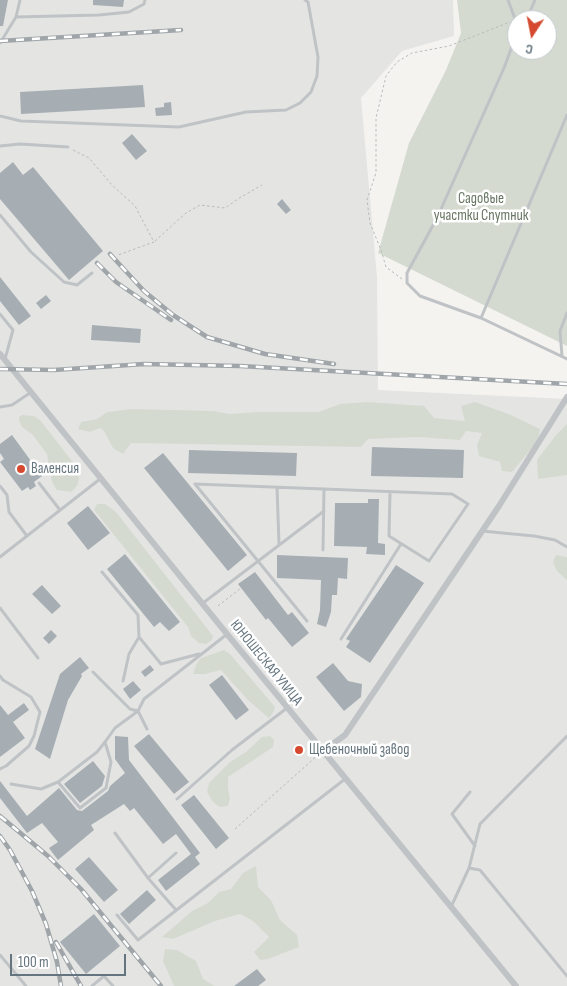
<!DOCTYPE html>
<html>
<head>
<meta charset="utf-8">
<style>
  body { margin:0 }
  #map { position:relative; width:567px; height:986px; overflow:hidden; background:#f4f3f0; font-family:"Sofia Sans Condensed",sans-serif }
  canvas { display:block }
  .north { position:absolute; left:507px; top:10px; width:50px; height:50px; box-sizing:border-box; background:#fff; border:1px solid #c1c8cc; border-radius:50%; rotate:191deg; font-size:14px; font-weight:700; line-height:20px; text-align:center; color:#65757f }
  .north::after { content:''; display:block; margin:auto; width:18px; height:22px; background:#d4492f; clip-path:polygon(50% 0,100% 100%,50% 72%,0 100%) }
  .scale { position:absolute; left:10px; top:954px; width:116px; height:22px; box-sizing:border-box; border:2px solid #65757f; border-top:0; padding-left:6px; font-size:15px; line-height:18px; white-space:nowrap; color:#65757f; -webkit-text-stroke:4px #fff; paint-order:stroke }
</style>
</head>
<body>
<div id="map">
<canvas width="567" height="986"></canvas>
<div class="north">С</div>
<div class="scale">100 m</div>
</div>
<script>
const ctx = document.querySelector('canvas').getContext('2d');
ctx.lineJoin = 'round';
function paint(path, color) {
  ctx.fillStyle = color;
  ctx.fill(path, 'evenodd');
}
function poly(rows) {
  const path = new Path2D();
  for (const r of rows) {
    path.moveTo(r[0], r[1]);
    for (let i = 2; i < r.length; i += 2) path.lineTo(r[i], r[i + 1]);
  }
  return path;
}
function strokePath(path, color, width, dash) {
  ctx.strokeStyle = color;
  ctx.lineWidth = width;
  ctx.lineCap = dash ? 'butt' : 'round';
  ctx.setLineDash(dash || []);
  ctx.stroke(path);
}
function write(font, color, halo, rows, align = 'center') {
  ctx.font = font + ' "Sofia Sans Condensed",sans-serif';
  ctx.lineWidth = 5;
  ctx.setLineDash([]);
  ctx.textBaseline = 'middle';
  ctx.strokeStyle = halo;
  ctx.fillStyle = color;
  for (const [text, x, y, turn = 0] of rows) {
    ctx.save();
    ctx.translate(x, y);
    ctx.rotate((+turn || 0) * Math.PI / 180);
    ctx.textAlign = isNaN(turn) ? turn : align;
    if (halo) ctx.strokeText(text, 0, 0);
    ctx.fillText(text, 0, 0);
    ctx.restore();
  }
}
paint(poly([
  [0,0,453,0,454,36,402,51,361,98,377,277,378,390,567,399,567,986,0,986]
]), '#e4e5e3');
paint(poly([
  [457,0,567,0,567,346,378,253,409,143,446,70,461,33],
  [517,20,547,20,547,50,517,50],
  [367,402,424,406,434,418,465,421,461,406,475,402,511,415,540,429,538,441,512,472,502,471,500,462,479,456,477,445,482,433,466,431,460,440,417,437,368,439,361,447,131,443,123,454,113,448,104,431,100,428,90,432,78,429,81,422,97,419,107,412,131,409,214,411,229,414,257,412,319,412,340,404],
  [22,415,34,416,40,420,79,470,79,479,77,486,71,492,57,490,52,482,47,454,32,434,22,427,19,420,19,417],
  [567,424,567,475,538,479,537,460,556,435],
  [97,504,105,504,116,512,213,636,212,640,206,644,199,643,191,636,188,627,94,510],
  [556,555,567,557,567,580,557,571,553,562],
  [224,650,230,654,275,707,273,713,269,718,248,700,221,670,205,674,193,674,197,663,201,658],
  [270,736,274,740,273,747,228,777,228,789,230,798,228,806,220,807,213,802,207,792,209,783,230,762,246,752,262,737],
  [256,866,258,887,271,900,280,920,297,935,299,947,268,959,260,960,254,952,269,937,253,921,240,914,215,921,173,939,162,937,192,911,208,903,219,892,231,889,243,873],
  [165,949,177,950,196,961,203,979,215,986,174,986,163,961]
]), '#d5dad1');
paint(poly([
  [0,0,8,0,3,26,0,26],
  [93,0,124,0,123,7,93,5],
  [143,85,145,107,21,114,20,92],
  [171,102,172,115,156,116,155,108,164,107,164,103],
  [132,134,147,151,136,160,122,143],
  [13,162,23,175,33,167,103,251,69,280,0,199,0,173],
  [282,199,291,210,286,214,277,204],
  [0,277,31,316,19,325,0,301],
  [46,295,51,301,41,309,36,303],
  [92,325,141,329,140,343,91,340],
  [12,435,42,476,34,482,36,486,30,490,28,487,22,491,0,462,4,459,0,453,0,444],
  [372,447,464,450,463,478,371,476],
  [189,450,297,453,296,476,188,473],
  [163,453,247,555,228,571,144,468],
  [368,499,379,499,378,543,385,544,385,555,366,554,367,547,334,546,335,503,368,503],
  [88,506,110,533,88,550,67,523],
  [125,554,180,622,169,631,160,622,154,627,107,569],
  [277,555,348,558,347,579,338,578,337,595,332,595,331,612,326,627,317,624,320,610,321,580,277,578],
  [396,565,424,583,370,663,346,647,350,641,346,639],
  [255,572,288,615,292,612,309,633,292,647,268,618,266,620,238,584],
  [42,585,61,606,52,614,32,594],
  [51,630,57,636,49,644,43,638],
  [80,657,89,668,81,674,82,676,68,700,50,759,35,749,60,674],
  [333,663,348,681,362,684,361,697,344,711,316,677],
  [150,665,154,670,145,677,141,672],
  [222,675,249,710,236,720,209,685],
  [133,681,141,690,130,699,123,689],
  [24,703,29,710,13,722,25,738,0,757,0,705,8,715],
  [149,734,189,782,174,794,134,746],
  [115,736,128,737,129,760,200,853,195,857,200,864,166,891,158,880,191,854,176,834,163,844,134,808,130,811,124,804,91,825,94,830,58,860,49,848,58,842,42,823,27,833,0,798,0,781,27,816,59,788,77,810,82,811,108,791,110,786,125,773,115,759],
  [93,761,105,776,102,786,80,803,64,784],
  [194,795,229,838,216,849,181,805],
  [89,857,118,890,104,902,75,869],
  [147,890,156,900,129,924,120,914],
  [94,914,120,946,86,974,60,942],
  [257,969,266,980,258,986,234,986]
]), '#a7aeb3');
strokePath(poly([
  [73,150,89,158,112,185,135,206,154,242,118,255],
  [155,241,186,213,200,205,225,208,241,197,262,185],
  [402,279,386,267,381,250,370,223,367,200,376,173,376,118,386,76,397,62,412,53,449,46,510,22],
  [218,606,241,588],
  [235,829,318,755]
]), '#b7babc', 1, [2.5, 2.5]);
strokePath(poly([
  [508,0,517,24],
  [16,17,99,15,129,12,144,4,145,0],
  [525,20,529,14,535,0],
  [517,33,504,68,437,218,407,273,407,283,420,296,481,318,567,359],
  [0,43,16,17,20,0],
  [0,116,21,121,179,127,246,112,286,110,300,103,311,92,317,76,318,57,308,2,305,0],
  [0,146,20,144,68,147],
  [0,215,31,252,64,282,77,285,92,273],
  [0,314,13,330,5,359],
  [481,318,567,115],
  [562,356,560,331,567,313],
  [0,407,12,405,30,393],
  [39,483,60,510],
  [0,486,7,495,9,512,27,536],
  [277,487,279,544],
  [482,531,534,536,555,540,567,547],
  [323,550,324,489],
  [0,557,100,479],
  [102,572,138,615,139,637,161,664,199,654],
  [203,603,324,511],
  [0,608,38,658],
  [307,621,195,484,452,494,468,504,429,561,389,536,390,492],
  [341,639,401,544],
  [93,672,130,709,138,711,147,729],
  [0,676,3,680,31,697,40,712,34,736,29,746,6,766,0,769],
  [123,681,129,654,139,637],
  [105,742,111,762,106,788,80,808,58,782,97,752,105,742,115,728,138,711,144,699,226,635],
  [11,784,41,789,58,782],
  [470,792,452,814,475,846],
  [177,799,232,750,287,708],
  [115,833,148,878,176,910],
  [469,868,480,824,567,736],
  [148,878,176,853],
  [451,907,469,868,480,870,567,976],
  [117,915,138,940,345,779],
  [0,955,26,986],
  [92,986,104,976,113,986]
]), '#bfc3c6', 3);
strokePath(poly([
  [0,354,227,634,516,986],
  [323,751,345,735,499,506,567,397]
]), '#bfc3c6', 6);
const rail = poly([
  [0,41,181,30],
  [110,254,144,291,173,315,207,337,265,354,334,364],
  [97,263,116,282,171,320],
  [0,369,54,370,144,364,240,366,567,384],
  [0,816,48,856,81,889,161,986],
  [0,836,10,850,32,891,46,924,57,962,61,986],
  [56,942,81,986]
]);
strokePath(rail, '#9fa5a9', 4.5);
strokePath(rail, '#fff', 2.5, [8]);
for (const [x, y, r, color] of [
  [21,469,5,"#d4492f"],
  [299,750,5,"#d4492f"]
]) {
  const dot = new Path2D();
  dot.arc(x, y, r, 0, 2 * Math.PI);
  ctx.fillStyle = color;
  ctx.fill(dot);
  strokePath(dot, '#fff', 2);
}
write('15px', '#687663', '#fff', [
  ["Садовые",481,199],
  ["участки Спутник",481,216]
]);
write('15px', '#65757f', '#fff', [
  ["Валенсия",31,469],
  ["Щебеночный завод",309,750]
], 'left');
write('15px', '#65757f', '#fff', [
  ["ЮНОШЕСКАЯ УЛИЦА",266,663,51]
]);
</script>
</body>
</html>
